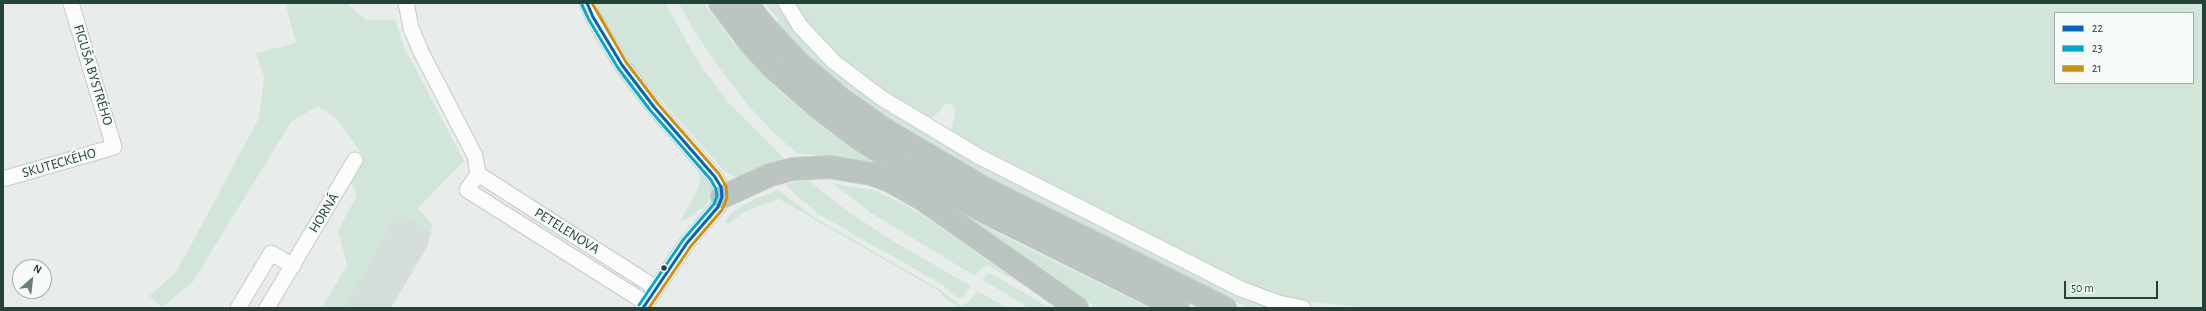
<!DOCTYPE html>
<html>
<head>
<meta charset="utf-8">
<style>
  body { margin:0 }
  #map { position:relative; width:2206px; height:311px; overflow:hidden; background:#e8edeb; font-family:"Alegreya Sans",sans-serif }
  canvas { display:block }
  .frame { position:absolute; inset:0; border:4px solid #24423a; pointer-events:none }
  .legend { position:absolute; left:2054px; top:12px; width:140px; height:72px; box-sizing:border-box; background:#f7fbf9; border:1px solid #a3b1ad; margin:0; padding:5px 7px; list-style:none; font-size:12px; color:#24423a }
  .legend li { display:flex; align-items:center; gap:8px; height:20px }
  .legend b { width:20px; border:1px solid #a3b1ad }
  .north { position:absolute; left:12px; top:259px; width:40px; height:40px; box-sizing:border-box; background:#f7fbf9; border:1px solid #a3b1ad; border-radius:50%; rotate:28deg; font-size:11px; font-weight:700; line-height:16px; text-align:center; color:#24423a }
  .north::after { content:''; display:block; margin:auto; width:14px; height:18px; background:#697e78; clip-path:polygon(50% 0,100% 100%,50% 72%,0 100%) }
  .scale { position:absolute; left:2064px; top:281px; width:94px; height:18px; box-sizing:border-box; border:2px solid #24423a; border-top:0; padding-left:5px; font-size:12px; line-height:14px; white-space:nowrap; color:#24423a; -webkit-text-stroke:3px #f7fbf9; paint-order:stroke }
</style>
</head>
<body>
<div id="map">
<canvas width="2206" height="311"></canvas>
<div class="frame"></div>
<ul class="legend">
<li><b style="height:5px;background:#0065bd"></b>22</li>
<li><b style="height:5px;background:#00a9ce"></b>23</li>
<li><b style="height:5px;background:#cd920c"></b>21</li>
</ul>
<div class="north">N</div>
<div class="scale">50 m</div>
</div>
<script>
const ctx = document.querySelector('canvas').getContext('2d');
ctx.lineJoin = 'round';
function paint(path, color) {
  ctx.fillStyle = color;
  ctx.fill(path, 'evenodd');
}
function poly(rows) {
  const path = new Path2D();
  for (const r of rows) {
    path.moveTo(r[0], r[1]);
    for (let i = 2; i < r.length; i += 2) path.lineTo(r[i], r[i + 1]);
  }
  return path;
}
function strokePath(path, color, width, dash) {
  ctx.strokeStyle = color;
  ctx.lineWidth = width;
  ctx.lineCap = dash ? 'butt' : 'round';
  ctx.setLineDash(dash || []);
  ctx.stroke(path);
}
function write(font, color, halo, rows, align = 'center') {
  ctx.font = font + ' "Alegreya Sans",sans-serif';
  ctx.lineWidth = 4;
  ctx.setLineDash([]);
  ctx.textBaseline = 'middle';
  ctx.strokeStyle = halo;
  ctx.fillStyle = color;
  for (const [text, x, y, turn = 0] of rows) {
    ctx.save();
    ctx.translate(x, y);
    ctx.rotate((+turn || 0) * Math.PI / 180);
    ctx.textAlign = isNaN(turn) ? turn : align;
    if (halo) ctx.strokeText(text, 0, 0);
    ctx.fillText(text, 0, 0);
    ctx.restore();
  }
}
paint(poly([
  [402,215,431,231,427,247,391,308,344,308,388,228]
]), '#d6dedb');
paint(poly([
  [285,3,347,3,366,20,395,20,404,47,464,161,418,208,432,225,431,231,402,215,388,228,344,308,322,308,347,265,338,231,357,195,351,183,363,156,337,119,318,106,291,122,192,283,162,307,149,296,177,271,259,118,264,77,256,53,296,43],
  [596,3,665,3,697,60,728,102,786,160,746,176,737,177,725,172,636,71,603,19],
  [679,3,704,3,731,40,777,89,820,125,855,150,890,171,861,161,797,153,774,133,747,104,720,69,693,29],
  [765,3,781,3,881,101,1275,308,1248,308,1001,186,904,131,832,79,776,23,778,19],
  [792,3,2203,3,2203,308,1371,308,1293,300,1262,292,958,138,952,129,956,110,953,106,949,103,945,104,939,112,932,117,919,114,852,70,818,37],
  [2055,13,2193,13,2193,83,2055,83],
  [699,169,712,188,711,196,706,205,684,221,681,219,696,194,700,181],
  [808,180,847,211,896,243,971,286,963,297,960,298,955,296,943,285,818,214,786,186,785,184],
  [832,183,870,190,871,189,904,204,934,223,1018,282,987,265,979,270,975,276,871,213],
  [778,190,814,217,939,289,961,306,968,303,977,291,1008,308,961,308,948,301,939,291,779,199,744,212,728,225,725,221,735,210,755,199],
  [940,201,1011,240,1149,308,1097,308],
  [990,273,1045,305,1053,308,1029,308,983,280,987,274]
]), '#d1e6d8');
const minor = poly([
  [406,3,411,28,421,52,475,156,478,174,467,190,646,303],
  [587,3,593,17,622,65,654,107,715,177,721,187,722,197,718,207,687,243,643,308],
  [786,3,800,26,834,62,880,97,978,156,1241,289,1279,303,1303,308],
  [478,174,656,288],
  [3,179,114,147,71,3],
  [238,308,271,253,293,266],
  [267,308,355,160]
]);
const highway = poly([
  [720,3,750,43,774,69,821,110,858,138,901,165,981,210,1178,308],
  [746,3,766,28,799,63,840,98,884,129,984,188,1225,308],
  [722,197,770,175,793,169,830,167,871,174,890,181,922,199,1077,308]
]);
strokePath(minor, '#c5cac8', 17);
strokePath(highway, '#c3ccc9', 24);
strokePath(minor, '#fcfcfc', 15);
strokePath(highway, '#bcc4c2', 22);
strokePath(poly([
  [587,3,593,17,622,65,654,107,715,177,721,187,722,197,718,207,687,243,643,308]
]), '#0065bd', 3);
strokePath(poly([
  [582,5,589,20,618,68,650,110,711,180,716,189,717,196,714,204,683,240,639,305]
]), '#00a9ce', 3);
strokePath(poly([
  [592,3,626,62,658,104,719,174,726,186,727,198,722,210,691,246,649,308]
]), '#cd920c', 3);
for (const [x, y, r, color] of [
  [664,268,3.5,"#24423a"]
]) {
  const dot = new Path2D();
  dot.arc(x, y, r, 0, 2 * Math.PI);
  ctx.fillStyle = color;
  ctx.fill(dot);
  strokePath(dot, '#f7fbf9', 1.5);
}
write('14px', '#24423a', '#f7fbf9', [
  ["FIGUŠA BYSTRÉHO",93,75,73],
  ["SKUTECKÉHO",59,163,-16],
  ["HORNÁ",324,213,-59],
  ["PETELENOVA",567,231,32]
]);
</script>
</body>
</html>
